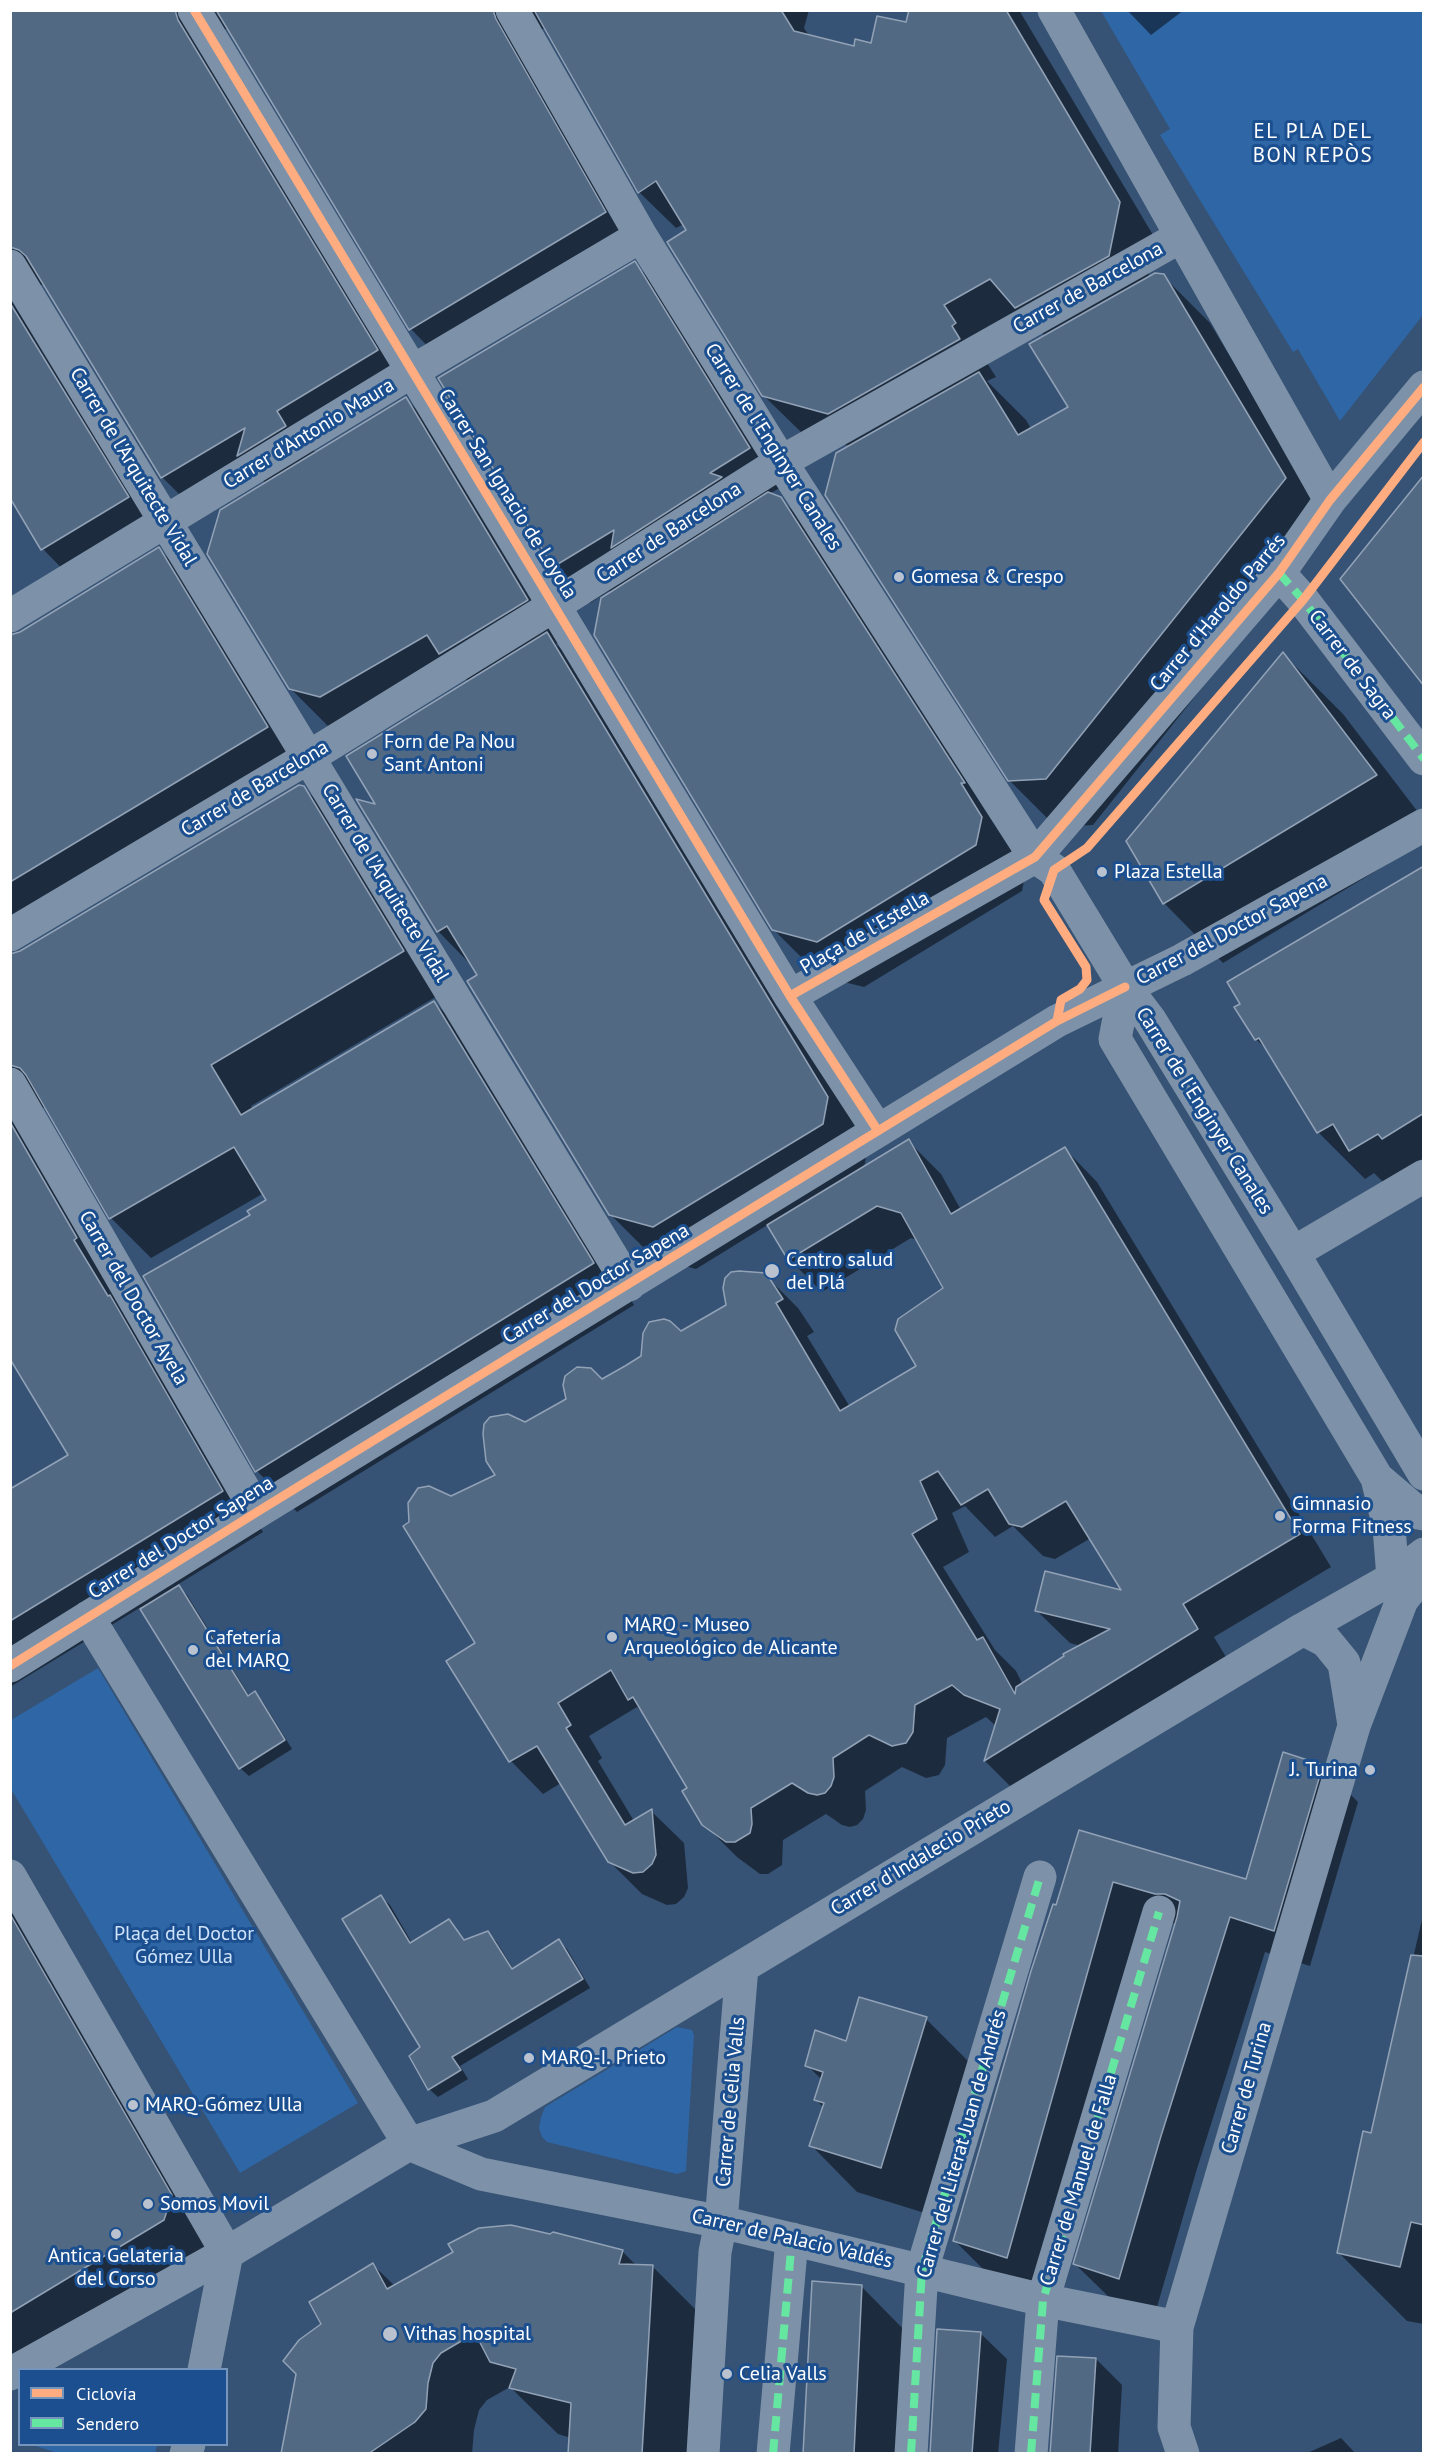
<!DOCTYPE html>
<html>
<head>
<meta charset="utf-8">
<style>
  body { margin:0 }
  #map { position:relative; width:1434px; height:2464px; overflow:hidden; background:#365274; font-family:"PT Sans",sans-serif }
  canvas { display:block }
  .frame { position:absolute; inset:0; border:12px solid #fff; pointer-events:none }
  .legend { position:absolute; left:18px; top:2368px; width:210px; height:78px; box-sizing:border-box; background:#1b4f8f; border:2px solid #7695bc; margin:0; padding:8px 10px; list-style:none; font-size:18px; color:#fff }
  .legend li { display:flex; align-items:center; gap:12px; height:30px }
  .legend b { width:30px; border:2px solid #7695bc }
</style>
</head>
<body>
<div id="map">
<canvas width="1434" height="2464"></canvas>
<div class="frame"></div>
<ul class="legend">
<li><b style="height:8px;background:#ffac80"></b>Ciclovía</li>
<li><b style="height:8px;background:#66e7a1"></b>Sendero</li>
</ul>
</div>
<script>
const ctx = document.querySelector('canvas').getContext('2d');
ctx.lineJoin = 'round';
function paint(path, color) {
  ctx.fillStyle = color;
  ctx.fill(path, 'evenodd');
}
function poly(rows) {
  const path = new Path2D();
  for (const r of rows) {
    path.moveTo(r[0], r[1]);
    for (let i = 2; i < r.length; i += 2) path.lineTo(r[i], r[i + 1]);
  }
  return path;
}
function strokePath(path, color, width, dash) {
  ctx.strokeStyle = color;
  ctx.lineWidth = width;
  ctx.lineCap = dash ? 'butt' : 'round';
  ctx.setLineDash(dash || []);
  ctx.stroke(path);
}
function write(font, color, halo, rows, align = 'center') {
  ctx.font = font + ' "PT Sans",sans-serif';
  ctx.lineWidth = 6;
  ctx.setLineDash([]);
  ctx.textBaseline = 'middle';
  ctx.strokeStyle = halo;
  ctx.fillStyle = color;
  for (const [text, x, y, turn = 0] of rows) {
    ctx.save();
    ctx.translate(x, y);
    ctx.rotate((+turn || 0) * Math.PI / 180);
    ctx.textAlign = isNaN(turn) ? turn : align;
    if (halo) ctx.strokeText(text, 0, 0);
    ctx.fillText(text, 0, 0);
    ctx.restore();
  }
}
paint(poly([
  [1101,11,1423,11,1423,315,1340,421,1298,349,1293,352,1160,135,1170,129],
  [98,1668,358,2103,240,2173,11,1789,11,1720],
  [677,2027,692,2030,694,2035,686,2171,677,2174,547,2142,542,2137,539,2128,541,2117,545,2107],
  [33,2445,157,2445,155,2454,57,2453]
]), '#2f66a5');
paint(poly([
  [10,10,809,10,804,28,810,37,855,48,872,45,907,24,922,10,1019,10,1156,240,1148,278,1163,276,1210,323,1331,525,1093,825,1056,827,1009,780,850,446,801,432,763,395,688,230,684,224,676,228,639,192,546,28,539,30,641,249,447,366,411,329,229,28,221,31,413,387,313,448,316,454,406,399,444,437,564,638,556,644,589,676,869,1140,864,1168,908,1141,941,1174,961,1210,1065,1149,1097,1182,1331,1567,1214,1637,1229,1662,1017,1793,985,1761,996,1726,986,1717,947,1738,945,1765,939,1775,926,1778,902,1767,865,1791,866,1810,863,1819,857,1825,850,1827,842,1825,826,1814,783,1840,782,1865,768,1874,760,1874,737,1857,704,1824,689,1788,647,1717,637,1707,589,1736,602,1758,598,1761,634,1821,651,1811,684,1843,688,1888,684,1897,676,1904,667,1905,642,1894,609,1861,561,1783,543,1794,511,1761,448,1661,477,1643,452,1498,498,1475,525,1424,728,1305,765,1275,798,1308,814,1332,807,1336,850,1407,918,1367,945,1288,918,1240,911,1238,822,1292,789,1259,769,1224,696,1269,653,1257,610,1214,474,968,438,931,378,807,469,682,462,675,328,726,290,688,266,484,260,477,199,514,162,477,45,284,38,286,164,534,79,586,43,549,10,494],
  [1025,316,1045,336,1070,407,1031,429,1026,420,987,381,996,377,987,363],
  [965,1506,995,1537,1013,1526,1043,1556,1055,1559,1091,1538,1125,1592,1037,1611,1070,1643,1081,1646,1023,1685,1016,1671,995,1650,943,1567,969,1552,952,1513],
  [1127,10,1184,10,1151,35],
  [634,263,671,300,785,485,769,494,780,498,827,545,1027,865,1022,891,864,987,820,976,773,929,611,594,609,591,590,603,554,566],
  [159,549,199,590,308,768,10,947,10,636,20,633],
  [1283,654,1343,714,1424,820,1424,842,1223,963,1164,903],
  [303,787,344,828,444,992,251,1106,253,1110,434,1002,475,1043,634,1305,297,1512,257,1471,252,1215,268,1200,264,1193,151,1258,111,1218,47,1107,41,1108,150,1337,263,1532,177,1585,187,1595,250,1697,255,1693,263,1702,292,1749,249,1776,240,1768,141,1607,10,1687,10,1490,70,1455,10,1356,10,955,20,952],
  [1424,868,1424,1181,1397,1196,1374,1173,1365,1179,1318,1132,1272,1055,1256,1039],
  [1322,1766,1358,1802,1310,1966,1265,1952,1196,2172,1155,2314,1111,2299,1075,2264,1176,1924,1149,1916,1042,2292,990,2276,955,2241,1080,1832,1247,1881],
  [10,1879,217,2242,10,2388],
  [381,1897,390,1905,412,1943,449,1921,466,1941,488,1933,496,1941,514,1970,559,1941,567,1949,590,1988,460,2066,468,2079,438,2097,429,2089,422,2047],
  [1424,1911,1424,2324,1407,2321,1338,2252,1372,2135],
  [926,2019,972,2065,928,2214,857,2192,811,2145,824,2108,815,2099,822,2080,807,2065,847,2042],
  [622,2251,637,2266,652,2266,699,2313,691,2454,570,2454,571,2438,558,2434,510,2387,487,2400,479,2410,474,2430,472,2454,282,2454,323,2325,373,2265,395,2286],
  [861,2286,909,2335,904,2454,805,2454],
  [981,2334,1007,2359,998,2454,931,2454],
  [1096,2359,1122,2385,1118,2454,1051,2454],
  [1341,2438,1356,2454,1305,2454]
]), '#0007');
const building = poly([
  [10,10,175,10,178,20,378,350,277,411,286,426,237,456,245,428,161,478,26,256,19,250,10,247,10,10],
  [216,10,493,10,496,19,606,212,409,330,216,10],
  [534,10,781,10,794,31,854,46,855,39,871,43,877,16,906,22,909,10,1006,10,1120,202,1109,256,1015,308,990,279,944,305,956,323,952,326,960,339,828,414,762,396,667,242,686,230,656,181,638,193,534,10],
  [635,261,750,448,710,473,722,477,611,548,614,530,553,567,438,378,635,261],
  [1155,273,1164,274,1286,478,1046,779,1008,781,825,495,836,453,979,372,1018,435,1068,407,1029,344,1155,273],
  [10,303,129,497,41,550,10,498,10,303],
  [406,397,528,600,439,654,427,635,320,697,289,689,207,554,220,510,406,397],
  [1424,475,1424,686,1340,579,1424,475],
  [768,492,781,497,965,783,961,783,982,817,976,845,817,942,772,930,594,635,601,598,768,492],
  [159,547,268,727,10,882,10,635,20,632,159,547],
  [547,632,828,1097,823,1124,653,1227,609,1215,467,981,477,975,447,926,437,932,356,799,375,804,346,756,547,632],
  [1283,652,1377,775,1163,904,1126,841,1283,652],
  [299,785,304,786,404,951,211,1065,241,1115,434,1001,594,1263,255,1472,143,1276,250,1215,247,1211,266,1200,234,1147,109,1219,26,1075,20,1068,10,1065,10,954,20,951,299,785],
  [1424,866,1424,1113,1382,1139,1378,1134,1349,1151,1333,1124,1317,1133,1259,1038,1255,1040,1234,1007,1240,1004,1227,982,1424,866],
  [10,1122,77,1238,74,1240,108,1296,110,1295,223,1491,10,1621,10,1489,68,1455,10,1359,10,1122],
  [909,1139,951,1214,1065,1147,1300,1534,1183,1604,1198,1629,984,1761,1000,1709,964,1695,952,1685,915,1705,913,1732,906,1743,892,1746,869,1735,833,1758,834,1777,831,1786,825,1793,817,1795,808,1793,792,1783,751,1808,752,1824,750,1833,735,1842,726,1842,702,1825,682,1791,687,1788,633,1697,628,1700,611,1670,558,1703,571,1725,566,1728,625,1825,652,1809,656,1855,652,1864,643,1872,633,1873,608,1862,537,1746,509,1762,446,1661,475,1643,403,1526,409,1522,408,1503,418,1488,429,1486,451,1496,495,1475,486,1461,483,1434,484,1424,490,1417,508,1414,525,1422,566,1399,563,1385,565,1376,577,1367,591,1368,602,1379,625,1366,641,1356,643,1333,649,1322,664,1319,670,1321,681,1331,726,1305,723,1288,725,1278,731,1272,739,1271,766,1273,783,1299,776,1303,840,1411,916,1366,895,1330,898,1319,943,1288,901,1213,877,1206,788,1260,767,1225,909,1139],
  [938,1471,961,1505,988,1489,1009,1524,1022,1527,1066,1501,1121,1590,1045,1571,1035,1611,1110,1629,1063,1654,1064,1656,1016,1687,1015,1694,983,1637,977,1640,912,1534,937,1519,920,1481,938,1471],
  [179,1585,248,1696,255,1691,285,1740,239,1769,140,1609,179,1585],
  [1283,1752,1323,1765,1274,1931,1230,1917,1161,2136,1119,2279,1073,2264,1177,1917,1180,1901,1165,1894,1155,1894,1113,1882,1007,2258,953,2241,1031,1971,1053,1904,1056,1905,1079,1830,1246,1879,1283,1752],
  [381,1895,410,1943,449,1919,464,1940,488,1931,512,1969,559,1939,583,1979,452,2057,461,2070,428,2090,409,2056,420,2047,342,1919,381,1895],
  [10,1914,172,2195,164,2220,10,2313,10,1914],
  [1411,1955,1424,1956,1424,2225,1411,2222,1400,2267,1337,2253,1363,2131,1371,2133,1411,1955],
  [859,1997,927,2017,881,2168,809,2146,824,2103,814,2100,823,2072,805,2066,815,2030,846,2041,859,1997],
  [511,2225,550,2234,553,2232,623,2250,619,2264,653,2265,642,2454,568,2454,571,2403,509,2388,516,2369,490,2362,475,2333,441,2353,433,2363,428,2383,426,2409,415,2422,368,2454,281,2454,296,2374,283,2361,299,2340,321,2324,309,2302,373,2263,387,2289,453,2252,448,2244,479,2228,511,2225],
  [812,2281,862,2285,854,2454,803,2454,812,2281],
  [937,2329,981,2332,972,2454,930,2454,937,2329],
  [1057,2356,1096,2358,1090,2454,1050,2454,1057,2356]
]);
paint(building, '#526984');
strokePath(building, '#92a2b6', 1.5);
strokePath(poly([
  [194,10,790,996,878,1131],
  [512,10,641,236,781,462,1035,857,1054,870,1125,987,1150,1020,1293,1253,1424,1474],
  [1054,10,1330,500],
  [10,266,629,1285],
  [1279,573,1303,600,1424,759],
  [10,616,411,372,641,236],
  [10,935,309,757,555,605,781,462,1180,237],
  [1125,987,1115,1039,1377,1478,1389,1527,1393,1578],
  [790,996,1035,857,1279,573,1330,500,1424,387],
  [10,1084,257,1512],
  [1293,1253,1424,1176],
  [1377,1478,1418,1513,1424,1514],
  [88,1617,409,2144],
  [1303,1629,1326,1641,1344,1663,1354,1725],
  [10,1666,257,1512,1057,1021,1182,960,1424,825],
  [10,1876,227,2253],
  [409,2144,481,2174,721,2222,1043,2300,1177,2327],
  [204,2370,227,2253],
  [10,2374,227,2253,409,2144,494,2116,1303,1629,1393,1578,1424,1554],
  [186,2454,189,2444],
  [703,2454,715,2252,721,2222,742,1967],
  [773,2454,792,2239],
  [911,2454,922,2270,1040,1877],
  [1031,2454,1043,2300,1159,1912],
  [1183,2454,1174,2427,1177,2327,1354,1726,1402,1600,1424,1572]
]), '#7d92a8', 33);
strokePath(poly([
  [1279,573,1303,600,1424,759],
  [773,2454,792,2239],
  [911,2454,922,2270,1040,1877],
  [1031,2454,1043,2300,1159,1912]
]), '#66e7a1', 8, [15, 8]);
strokePath(poly([
  [194,10,790,996,878,1131],
  [790,996,1035,857,1279,573,1330,500,1424,387],
  [1057,1021,1061,1000,1080,989,1087,980,1086,967,1044,900,1054,870,1087,848,1303,600,1424,442],
  [10,1666,257,1512,1057,1021,1125,987]
]), '#ffac80', 9);
for (const [x, y, r, color] of [
  [899,577,6,"#b9c2ce"],
  [372,754,6,"#b9c2ce"],
  [1102,872,6,"#b9c2ce"],
  [772,1271,8,"#b9c2ce"],
  [1280,1516,6,"#b9c2ce"],
  [612,1637,6,"#b9c2ce"],
  [193,1650,6,"#b9c2ce"],
  [1370,1770,6,"#b9c2ce"],
  [529,2058,6,"#b9c2ce"],
  [133,2105,6,"#b9c2ce"],
  [148,2204,6,"#b9c2ce"],
  [116,2234,6,"#b9c2ce"],
  [390,2334,8,"#b9c2ce"],
  [727,2374,6,"#b9c2ce"]
]) {
  const dot = new Path2D();
  dot.arc(x, y, r, 0, 2 * Math.PI);
  ctx.fillStyle = color;
  ctx.fill(dot);
  strokePath(dot, '#1b4f8f', 2);
}
write('20px', '#fff', '#1b4f8f', [
  ["Carrer de Barcelona",1088,288,-29],
  ["Carrer d'Antonio Maura",309,434,-31],
  ["Carrer de l'Enginyer Canales",773,447,58],
  ["Carrer de l'Arquitecte Vidal",133,467,59],
  ["Carrer San Ignacio de Loyola",507,494,58],
  ["Carrer de Barcelona",669,533,-33],
  ["Carrer d'Haroldo Parrés",1218,613,-50],
  ["Carrer de Sagra",1352,665,53],
  ["Carrer de Barcelona",255,789,-31],
  ["Carrer de l'Arquitecte Vidal",385,883,59],
  ["Carrer del Doctor Sapena",1232,930,-28],
  ["Plaça de l'Estella",865,933,-30],
  ["Carrer de l'Enginyer Canales",1204,1111,58],
  ["Carrer del Doctor Sapena",596,1284,-31],
  ["Carrer del Doctor Ayela",133,1298,60],
  ["Carrer del Doctor Sapena",181,1538,-32],
  ["Carrer d'Indalecio Prieto",921,1858,-31],
  ["Carrer de Turina",1247,2088,-74],
  ["Carrer de Celia Valls",731,2102,-85],
  ["Carrer del Literat Juan de Andrés",962,2144,-74],
  ["Carrer de Manuel de Falla",1079,2180,-73],
  ["Carrer de Palacio Valdés",792,2239,13]
]);
write('20px', '#fff', '#1b4f8f', [
  ["Gomesa & Crespo",911,577],
  ["Forn de Pa Nou",384,742],
  ["Sant Antoni",384,765],
  ["Plaza Estella",1114,872],
  ["Centro salud",786,1260],
  ["del Plá",786,1283],
  ["Gimnasio",1292,1504],
  ["Forma Fitness",1292,1527],
  ["MARQ - Museo",624,1625],
  ["Arqueológico de Alicante",624,1648],
  ["Cafetería",205,1638],
  ["del MARQ",205,1661],
  ["J. Turina",1358,1770,"right"],
  ["MARQ-I. Prieto",541,2058],
  ["MARQ-Gómez Ulla",145,2105],
  ["Somos Movil",160,2204],
  ["Antica Gelateria",116,2256,"center"],
  ["del Corso",116,2279,"center"],
  ["Vithas hospital",404,2334],
  ["Celia Valls",739,2374]
], 'left');
write('20px', '#cfe3fa', '#1b4f8f', [
  ["Plaça del Doctor",184,1934],
  ["Gómez Ulla",184,1957]
]);
ctx.letterSpacing = '1.5px';
write('21px', '#fff', '#1b4f8f', [
  ["EL PLA DEL",1313,132],
  ["BON REPÒS",1313,156]
]);
ctx.letterSpacing = '0px';
</script>
</body>
</html>
